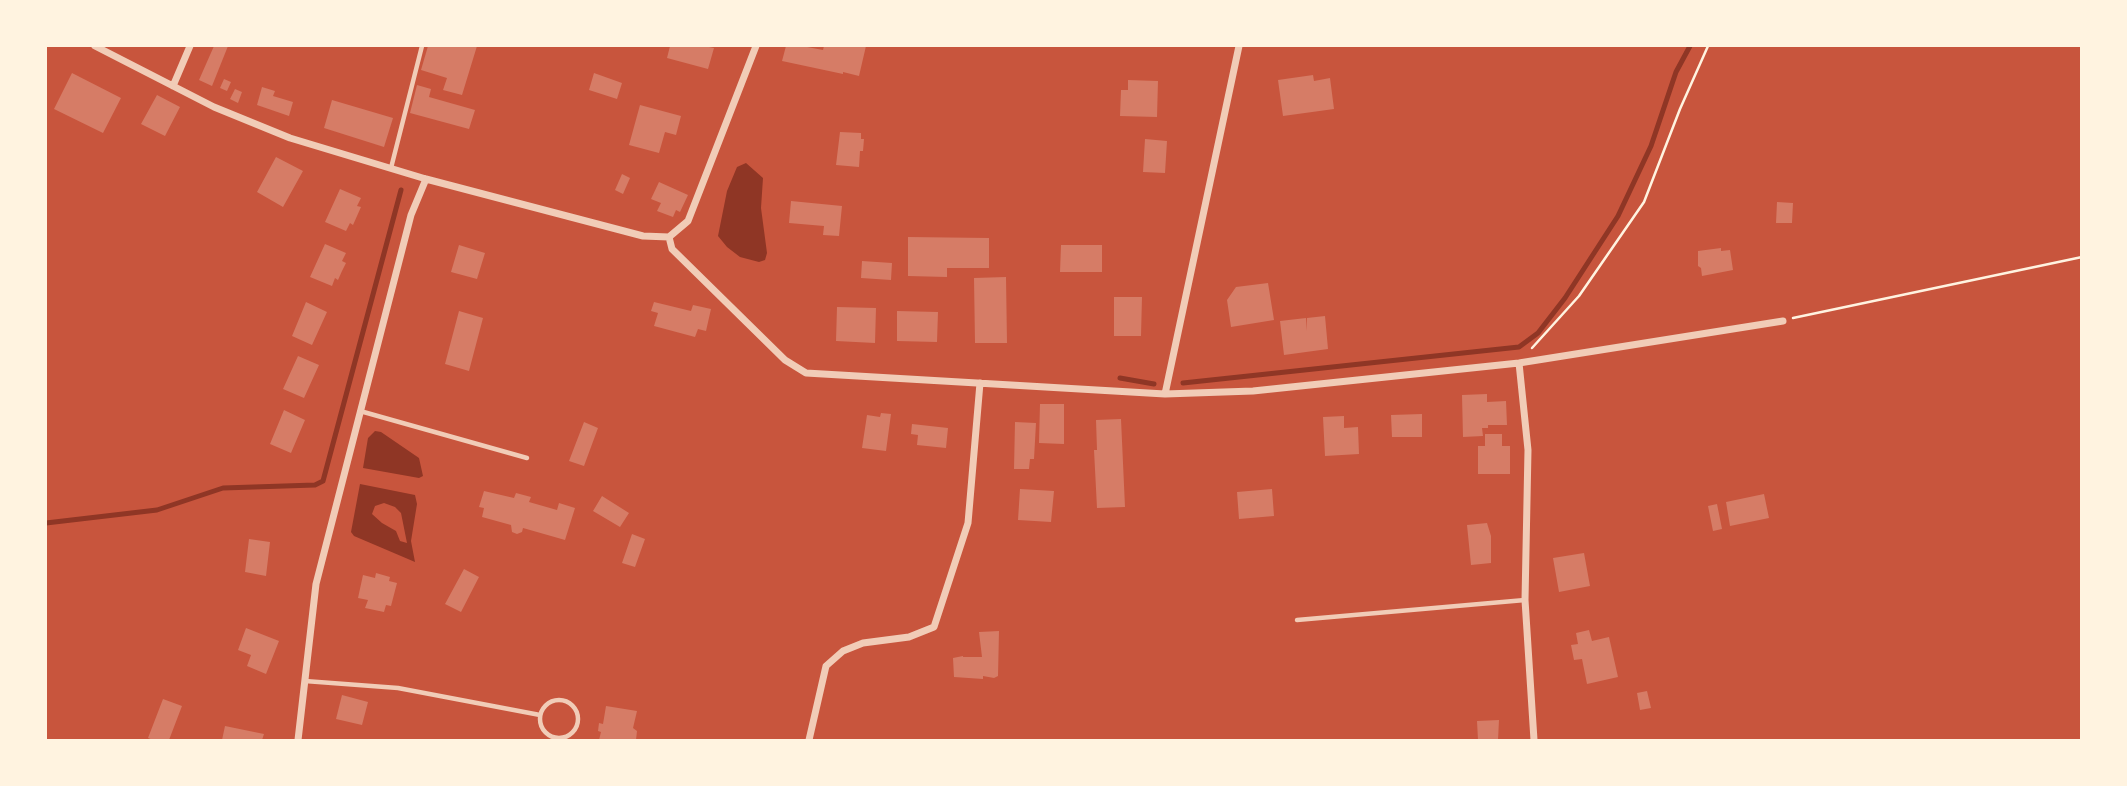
<!DOCTYPE html>
<html>
<head>
<meta charset="utf-8">
<style>
  body { margin:0 }
  #map { position:relative; width:2127px; height:786px; overflow:hidden; background:#c8553d; font-family:Quicksand,sans-serif }
  canvas { display:block }
  .frame { position:absolute; inset:0; border:47px solid #fff3e0; pointer-events:none }
</style>
</head>
<body>
<div id="map">
<canvas width="2127" height="786"></canvas>
<div class="frame"></div>
</div>
<script>
const ctx = document.querySelector('canvas').getContext('2d');
ctx.lineJoin = 'round';
function paint(path, color) {
  ctx.fillStyle = color;
  ctx.fill(path, 'evenodd');
}
function poly(rows) {
  const path = new Path2D();
  for (const r of rows) {
    if (r.length === 3) {
      path.moveTo(r[0] + r[2], r[1]);
      path.arc(r[0], r[1], r[2], 0, 2 * Math.PI);
      continue;
    }
    path.moveTo(r[0], r[1]);
    for (let i = 2; i < r.length; i += 2) path.lineTo(r[i], r[i + 1]);
  }
  return path;
}
function strokePath(path, color, width, dash) {
  ctx.strokeStyle = color;
  ctx.lineWidth = width;
  ctx.lineCap = dash ? 'butt' : 'round';
  ctx.setLineDash(dash || []);
  ctx.stroke(path);
}
paint(poly([
  [746,163,763,178,761,208,767,253,765,260,759,262,740,257,727,247,718,236,727,191,737,167],
  [375,431,381,432,419,458,423,476,419,478,363,468,368,438],
  [360,484,415,495,417,504,411,541,415,562,354,536,351,532],
  [384,503,395,507,401,513,407,543,400,541,396,531,382,523,372,514,375,506]
]), '#8f3625');
strokePath(poly([
  [1120,378,1154,384],
  [1183,383,1519,347,1538,333,1565,298,1618,216,1651,146,1676,72,1690,46],
  [46,523,157,510,223,488,315,485,323,481,401,190]
]), '#8f3625', 5);
paint(poly([
  [214,46,228,46,212,86,199,80],
  [428,46,477,46,462,95,443,90,447,78,421,70],
  [670,46,704,46,714,48,708,69,667,58],
  [786,46,802,46,823,50,824,46,866,46,859,76,843,72,843,74,782,61],
  [72,73,121,98,103,133,54,109],
  [594,73,622,83,617,99,589,90],
  [1313,75,1314,81,1330,78,1334,109,1283,116,1278,80],
  [224,79,231,82,227,91,220,88],
  [1128,80,1158,81,1157,117,1120,116,1121,90,1128,90],
  [417,85,431,89,429,97,475,110,469,129,410,113],
  [262,87,275,91,273,96,293,102,289,116,257,105],
  [235,89,242,92,238,103,230,99],
  [157,95,180,107,165,136,141,124],
  [332,100,393,118,384,147,324,128],
  [640,105,681,116,676,135,665,132,659,153,629,145],
  [840,132,861,133,861,139,864,139,863,151,860,151,859,167,836,165],
  [1145,139,1167,141,1165,173,1143,172],
  [276,157,303,171,283,207,257,192],
  [622,174,630,178,623,194,615,190],
  [659,182,688,195,680,212,676,210,673,217,657,211,661,203,651,199],
  [340,189,361,198,357,206,361,207,353,225,350,223,346,231,325,222],
  [791,201,842,206,839,236,823,235,824,226,789,223],
  [1777,202,1793,203,1792,223,1776,223],
  [908,237,989,238,989,268,947,268,947,277,908,276],
  [325,244,346,253,342,261,346,263,342,271,338,280,335,278,332,286,310,277],
  [459,245,485,253,477,279,451,272],
  [1061,245,1102,245,1102,272,1060,272],
  [1721,248,1721,251,1730,250,1733,270,1702,276,1701,268,1698,266,1698,251],
  [862,261,892,263,891,280,861,278],
  [1006,277,1007,343,975,343,974,278],
  [1268,283,1274,320,1231,327,1227,300,1236,287],
  [1114,297,1142,297,1141,336,1114,336],
  [306,302,327,312,312,345,292,336],
  [654,302,691,311,693,305,711,309,706,331,698,329,695,337,654,326,658,313,651,311],
  [837,307,876,308,875,343,836,341],
  [459,311,483,318,469,371,445,364],
  [897,311,938,312,937,342,897,341],
  [1325,316,1328,349,1284,355,1280,321,1306,318,1307,331,1307,318],
  [298,356,319,365,304,398,283,389],
  [1487,394,1487,402,1506,401,1507,425,1488,425,1488,428,1482,428,1483,436,1463,437,1462,395],
  [1040,404,1064,404,1064,444,1039,443],
  [284,410,305,420,291,453,270,444],
  [881,413,891,414,886,451,862,448,867,415,880,417],
  [1422,414,1422,437,1392,437,1391,415],
  [1344,416,1344,428,1358,427,1359,454,1325,456,1323,417],
  [1121,419,1125,507,1097,508,1094,450,1097,450,1096,420],
  [584,422,598,428,584,466,569,461],
  [1015,422,1036,423,1034,459,1030,459,1029,469,1014,469],
  [912,424,948,428,946,448,917,445,918,435,911,434],
  [1485,434,1502,434,1502,446,1510,446,1510,474,1478,474,1478,446,1485,446],
  [1020,489,1054,491,1051,522,1018,520],
  [1272,489,1274,516,1239,519,1237,492],
  [484,491,514,498,516,493,531,497,529,502,557,510,559,503,575,508,565,540,523,528,522,532,517,534,512,532,511,525,482,517,484,508,479,507],
  [1764,494,1769,518,1730,526,1726,502],
  [602,496,629,513,620,527,593,511],
  [1717,504,1722,529,1713,531,1708,506],
  [1487,523,1491,536,1491,563,1471,565,1467,525],
  [632,534,645,539,635,567,622,563],
  [249,539,270,542,266,576,245,572],
  [1584,553,1590,586,1559,592,1553,558],
  [464,569,479,577,461,612,445,604],
  [376,573,390,577,389,581,397,583,391,606,386,605,384,612,365,608,368,600,358,598,363,575,375,578],
  [246,628,279,641,266,674,247,666,251,655,238,650],
  [1589,630,1592,641,1609,637,1618,677,1587,684,1582,659,1574,660,1571,645,1578,644,1576,633],
  [999,631,998,676,994,678,983,676,983,679,954,677,953,658,963,656,963,657,982,657,979,632],
  [1647,691,1651,708,1640,710,1637,693],
  [342,695,368,702,362,725,336,719],
  [163,699,182,706,169,740,153,740,148,738],
  [606,706,637,711,633,728,637,731,636,740,599,740,601,732,598,731,599,723,603,724],
  [1499,720,1498,740,1478,740,1477,721],
  [225,726,264,734,262,740,222,740]
]), '#d67c66');
strokePath(poly([
  [1793,318,2082,257],
  [1532,348,1579,296,1644,202,1680,109,1708,46]
]), '#fff3e0', 2.5);
strokePath(poly([
  [391,168,422,46],
  [360,411,527,458],
  [1297,620,1525,600],
  [305,681,398,688,540,715],
  [559,719,19]
]), '#f1ccb7', 4.5);
strokePath(poly([
  [95,46,214,107,290,138,426,179,643,236,669,237],
  [173,86,190,46],
  [669,237,672,249,785,360,806,373,1165,394,1253,391,1519,363,1783,321],
  [669,237,688,221,756,46],
  [1519,363,1528,450,1525,600,1534,740],
  [1165,394,1239,46],
  [298,740,316,584,411,215,426,179],
  [809,740,826,666,843,651,863,643,909,637,934,627,968,523,980,383]
]), '#f1ccb7', 7);
</script>
</body>
</html>
